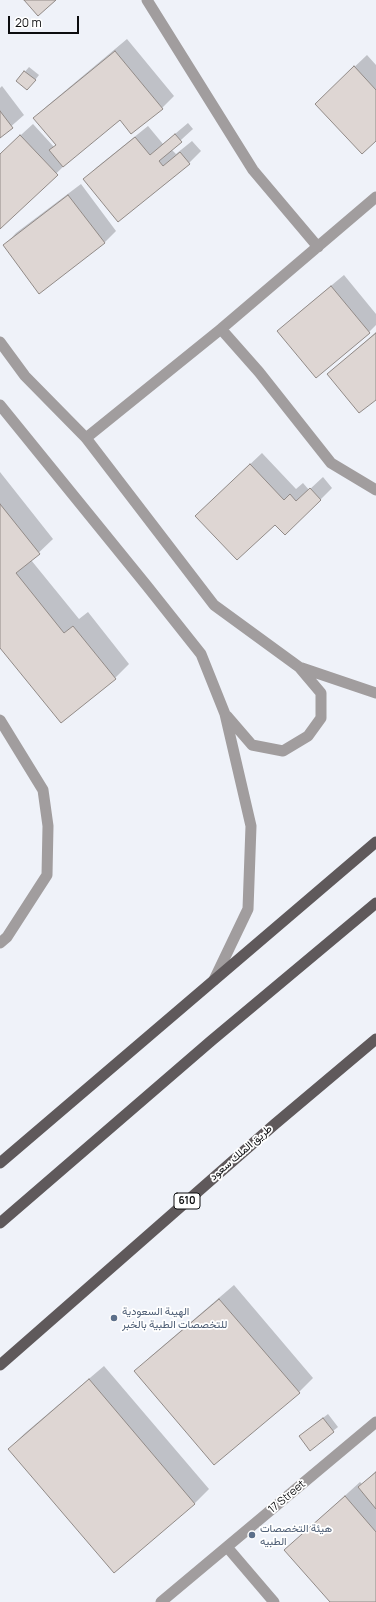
<!DOCTYPE html>
<html>
<head>
<meta charset="utf-8">
<style>
  body { margin:0 }
  #map { position:relative; width:376px; height:1602px; overflow:hidden; background:#eff2f9; font-family:Manrope,sans-serif }
  canvas { display:block }
  .scale { position:absolute; left:8px; top:16px; width:71px; height:18px; box-sizing:border-box; border:2px solid #0c0d0f; border-top:0; padding-left:5px; font-size:12px; line-height:14px; white-space:nowrap; color:#0c0d0f; -webkit-text-stroke:3px #fff; paint-order:stroke }
</style>
</head>
<body>
<div id="map">
<canvas width="376" height="1602"></canvas>
<div class="scale">20 m</div>
</div>
<script>
const ctx = document.querySelector('canvas').getContext('2d');
ctx.lineJoin = 'round';
function paint(path, color) {
  ctx.fillStyle = color;
  ctx.fill(path, 'evenodd');
}
function poly(rows) {
  const path = new Path2D();
  for (const r of rows) {
    path.moveTo(r[0], r[1]);
    for (let i = 2; i < r.length; i += 2) path.lineTo(r[i], r[i + 1]);
  }
  return path;
}
function strokePath(path, color, width, dash) {
  ctx.strokeStyle = color;
  ctx.lineWidth = width;
  ctx.lineCap = dash ? 'butt' : 'round';
  ctx.setLineDash(dash || []);
  ctx.stroke(path);
}
function write(font, color, halo, rows, align = 'center') {
  ctx.font = font + ' Manrope,Vazirmatn,sans-serif';
  ctx.lineWidth = 3.5;
  ctx.setLineDash([]);
  ctx.textBaseline = 'middle';
  ctx.strokeStyle = halo;
  ctx.fillStyle = color;
  for (const [text, x, y, turn = 0] of rows) {
    ctx.save();
    ctx.translate(x, y);
    ctx.rotate((+turn || 0) * Math.PI / 180);
    ctx.textAlign = isNaN(turn) ? turn : align;
    if (halo) ctx.strokeText(text, 0, 0);
    ctx.fillText(text, 0, 0);
    ctx.restore();
  }
}
paint(poly([
  [127,39,174,96,162,108,120,119,68,162,0,228,0,154,33,124,54,147,56,145,35,118,47,106],
  [367,55,376,65,376,139,328,92],
  [29,67,39,75,32,84,17,81],
  [2,86,24,115,0,136,0,88],
  [188,123,193,129,171,149,176,154,192,141,201,151,189,163,85,179,97,167,148,126,163,144],
  [81,184,116,231,104,243,4,246,16,233],
  [344,275,376,314,376,325,369,332,279,331,291,319],
  [376,332,376,398,328,374],
  [262,453,296,489,303,483,309,490,323,477,332,488,320,500,275,523,208,504],
  [0,472,53,539,31,560,79,619,88,612,129,664,115,678,0,646],
  [234,1285,313,1378,299,1392,136,1371,150,1357],
  [104,1366,209,1489,195,1503,115,1572,9,1449,24,1434],
  [328,1414,338,1427,333,1431,305,1432],
  [376,1471,376,1602,331,1602,285,1550,360,1482,362,1484]
]), '#0003');
const building = poly([
  [24,0,56,0,38,16,24,0],
  [115,51,163,109,131,134,120,120,63,167,49,150,56,145,33,118,115,51],
  [354,66,376,90,376,141,362,154,315,104,354,66],
  [24,71,36,80,27,90,16,81,24,71],
  [0,111,13,128,0,138,0,111],
  [175,134,182,142,159,161,163,166,180,152,190,164,118,222,83,179,135,137,150,155,175,134],
  [20,135,58,175,0,229,0,154,20,135],
  [68,195,105,243,39,294,3,245,68,195],
  [331,286,370,333,316,378,277,331,331,286],
  [376,333,376,400,359,413,327,374,376,333],
  [250,464,284,500,290,494,296,501,310,488,321,500,285,535,275,525,237,560,195,516,250,464],
  [0,504,40,554,16,573,64,633,73,626,116,679,61,723,0,648,0,504],
  [219,1299,300,1393,214,1465,134,1371,219,1299],
  [89,1379,195,1504,114,1573,8,1449,89,1379],
  [323,1418,334,1432,310,1451,299,1436,323,1418],
  [376,1472,376,1509,358,1487,376,1472],
  [345,1496,376,1532,376,1602,330,1602,284,1550,345,1496]
]);
paint(building, '#ded6d3');
strokePath(building, '#918a87', 1);
strokePath(poly([
  [147,0,253,170,318,247],
  [221,329,259,372,331,463,376,490],
  [0,342,25,376,86,438,214,605,299,667,376,693],
  [0,405,147,586,201,654,225,714,251,826,248,909,214,980],
  [86,438,221,329,376,197],
  [227,716,252,745,283,751,308,736,321,718,321,693,299,667],
  [0,720,43,790,48,826,47,875,7,937,0,943],
  [227,1547,274,1602],
  [161,1602,376,1422]
]), '#a19d9e', 11);
strokePath(poly([
  [0,1163,376,842],
  [0,1223,211,1041,376,903],
  [0,1365,275,1124,376,1039]
]), '#5f595b', 11);
for (const [x, y, r, color] of [
  [114,1318,4,"#5c6f8a"],
  [252,1535,4,"#5c6f8a"]
]) {
  const dot = new Path2D();
  dot.arc(x, y, r, 0, 2 * Math.PI);
  ctx.fillStyle = color;
  ctx.fill(dot);
  strokePath(dot, '#fff', 1.5);
}
for (const [x, y, w] of [
  [187,1201,26]
]) {
  const box = new Path2D();
  box.roundRect(x - w / 2, y - 8, w, 16, 3);
  ctx.fillStyle = '#fff';
  ctx.fill(box);
  strokePath(box, '#0c0d0f', 1);
}
write('bold 10px', '#0c0d0f', null, [
  ["610",187,1201]
]);
write('11px', '#0c0d0f', '#fff', [
  ["طريق الملك سعود",241,1153,-41],
  ["17 Street",287,1497,-40]
]);
write('11px', '#4e5e75', '#fff', [
  ["الهيىة السعودية",122,1312],
  ["للتخصصات الطبية بالخبر",122,1325],
  ["هيئة التخصصات",260,1529],
  ["الطبيه",260,1542]
], 'left');
</script>
</body>
</html>
